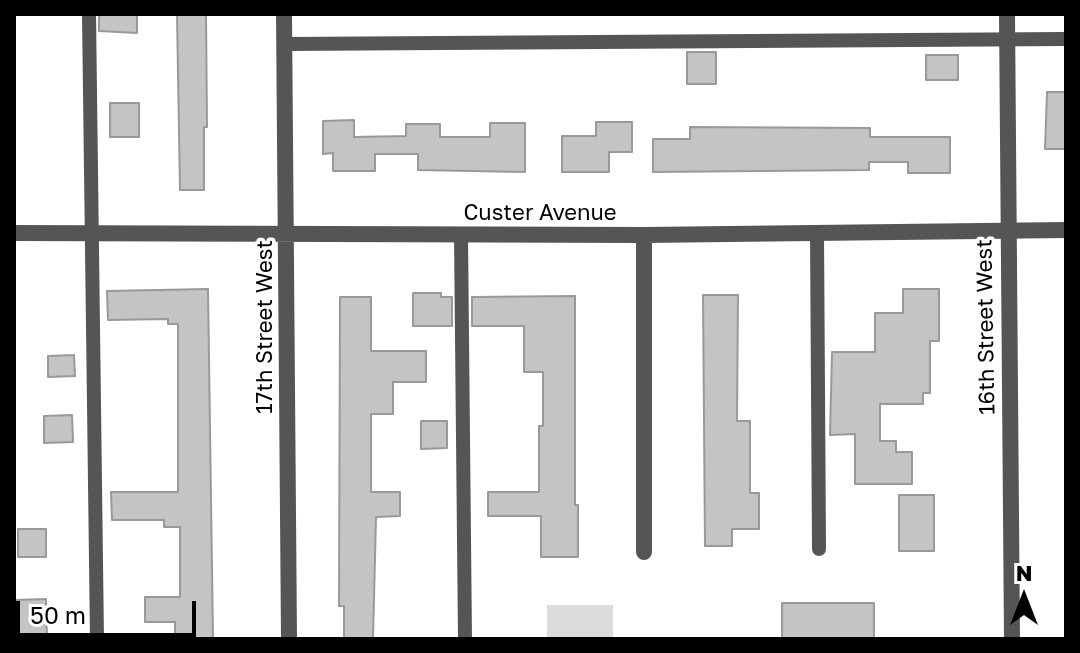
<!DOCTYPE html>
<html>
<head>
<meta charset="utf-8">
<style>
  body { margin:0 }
  #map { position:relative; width:1080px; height:653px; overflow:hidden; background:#fff; font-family:"Golos Text",sans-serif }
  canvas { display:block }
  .frame { position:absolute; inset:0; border:16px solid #000; pointer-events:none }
  .north { position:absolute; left:984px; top:557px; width:80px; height:80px; -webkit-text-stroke:6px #fff; paint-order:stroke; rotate:0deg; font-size:22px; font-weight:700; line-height:32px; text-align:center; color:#000 }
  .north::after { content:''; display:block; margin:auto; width:28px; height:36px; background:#000; clip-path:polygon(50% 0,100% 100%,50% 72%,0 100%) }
  .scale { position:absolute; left:16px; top:601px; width:180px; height:36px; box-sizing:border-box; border:4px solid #000; border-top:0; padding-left:10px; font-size:24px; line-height:28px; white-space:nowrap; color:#000; -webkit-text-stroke:6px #fff; paint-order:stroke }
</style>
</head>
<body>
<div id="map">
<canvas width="1080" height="653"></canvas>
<div class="frame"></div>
<div class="north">N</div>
<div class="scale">50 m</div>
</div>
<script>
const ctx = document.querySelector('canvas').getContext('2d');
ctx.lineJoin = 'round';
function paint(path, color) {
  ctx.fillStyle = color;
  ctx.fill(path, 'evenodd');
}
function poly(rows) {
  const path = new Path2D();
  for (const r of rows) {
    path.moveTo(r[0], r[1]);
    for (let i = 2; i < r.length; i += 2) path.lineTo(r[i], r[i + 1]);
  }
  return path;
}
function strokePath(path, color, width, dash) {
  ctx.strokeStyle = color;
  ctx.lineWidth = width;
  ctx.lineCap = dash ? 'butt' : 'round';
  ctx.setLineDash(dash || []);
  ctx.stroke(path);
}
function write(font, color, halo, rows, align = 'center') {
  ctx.font = font + ' "Golos Text",sans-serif';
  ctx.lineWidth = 7;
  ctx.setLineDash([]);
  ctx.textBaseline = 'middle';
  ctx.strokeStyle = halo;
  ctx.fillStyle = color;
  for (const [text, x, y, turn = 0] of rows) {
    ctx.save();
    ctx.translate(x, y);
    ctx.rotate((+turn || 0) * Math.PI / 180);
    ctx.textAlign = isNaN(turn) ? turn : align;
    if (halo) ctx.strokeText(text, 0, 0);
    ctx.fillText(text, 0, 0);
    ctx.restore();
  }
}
paint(poly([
  [547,605,613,605,613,639,547,639]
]), '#dcdcdc');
const building = poly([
  [99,14,137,14,137,33,99,31,99,14],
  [177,14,206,14,207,127,204,127,204,190,180,190,177,14],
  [687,52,716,52,716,84,687,84,687,52],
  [926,55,958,55,958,80,926,80,926,55],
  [1047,92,1066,92,1066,149,1045,149,1047,92],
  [110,103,139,103,139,137,110,137,110,103],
  [354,120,354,137,406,136,406,124,440,124,440,137,490,137,490,123,525,123,525,172,418,170,418,154,375,154,375,171,333,171,333,153,323,154,323,121,354,120],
  [596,122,632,122,632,152,609,152,609,172,562,172,562,136,596,136,596,122],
  [690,127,870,128,870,137,950,137,950,173,908,173,908,162,869,162,869,170,653,172,653,139,690,139,690,127],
  [208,289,213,639,175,639,175,622,145,622,145,597,180,597,180,527,164,527,164,520,112,520,111,492,178,492,178,324,168,324,168,319,108,320,107,291,208,289],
  [903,289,939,289,939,341,930,341,930,393,923,393,923,404,880,404,880,441,896,441,896,452,912,452,912,484,855,484,855,434,830,435,832,352,875,352,875,313,903,313,903,289],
  [413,293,441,293,441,297,452,297,452,326,413,326,413,293],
  [703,295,738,295,737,421,750,421,750,493,759,493,759,529,732,529,732,546,705,546,703,295],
  [575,296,575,505,578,505,578,557,541,557,541,516,488,516,488,492,539,492,539,426,543,426,543,372,524,372,524,326,472,326,472,297,575,296],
  [340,297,371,297,371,351,426,351,426,382,393,382,393,414,371,414,371,492,400,492,400,516,376,517,373,639,344,639,344,606,339,606,340,297],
  [74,355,75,376,48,377,48,356,74,355],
  [72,415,73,442,44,443,44,416,72,415],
  [421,421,447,421,447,448,421,449,421,421],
  [899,495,934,495,934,551,899,551,899,495],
  [18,529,46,529,46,557,18,557,18,529],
  [46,599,47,639,14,639,14,600,46,599],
  [782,603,874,603,874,639,782,639,782,603]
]);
paint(building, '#c4c4c4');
strokePath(building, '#999', 2);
strokePath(poly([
  [89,14,97,639],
  [285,44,1066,39],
  [817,232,819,549],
  [461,235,465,639]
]), '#555', 14);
strokePath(poly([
  [284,14,289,639],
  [14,233,644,235,1066,230],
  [644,552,644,235]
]), '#555', 16);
strokePath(poly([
  [1007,14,1012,639]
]), '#555', 16);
write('22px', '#000', '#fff', [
  ["Custer Avenue",540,213],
  ["17th Street West",265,327,-90],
  ["16th Street West",986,327,-91]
]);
</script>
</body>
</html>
